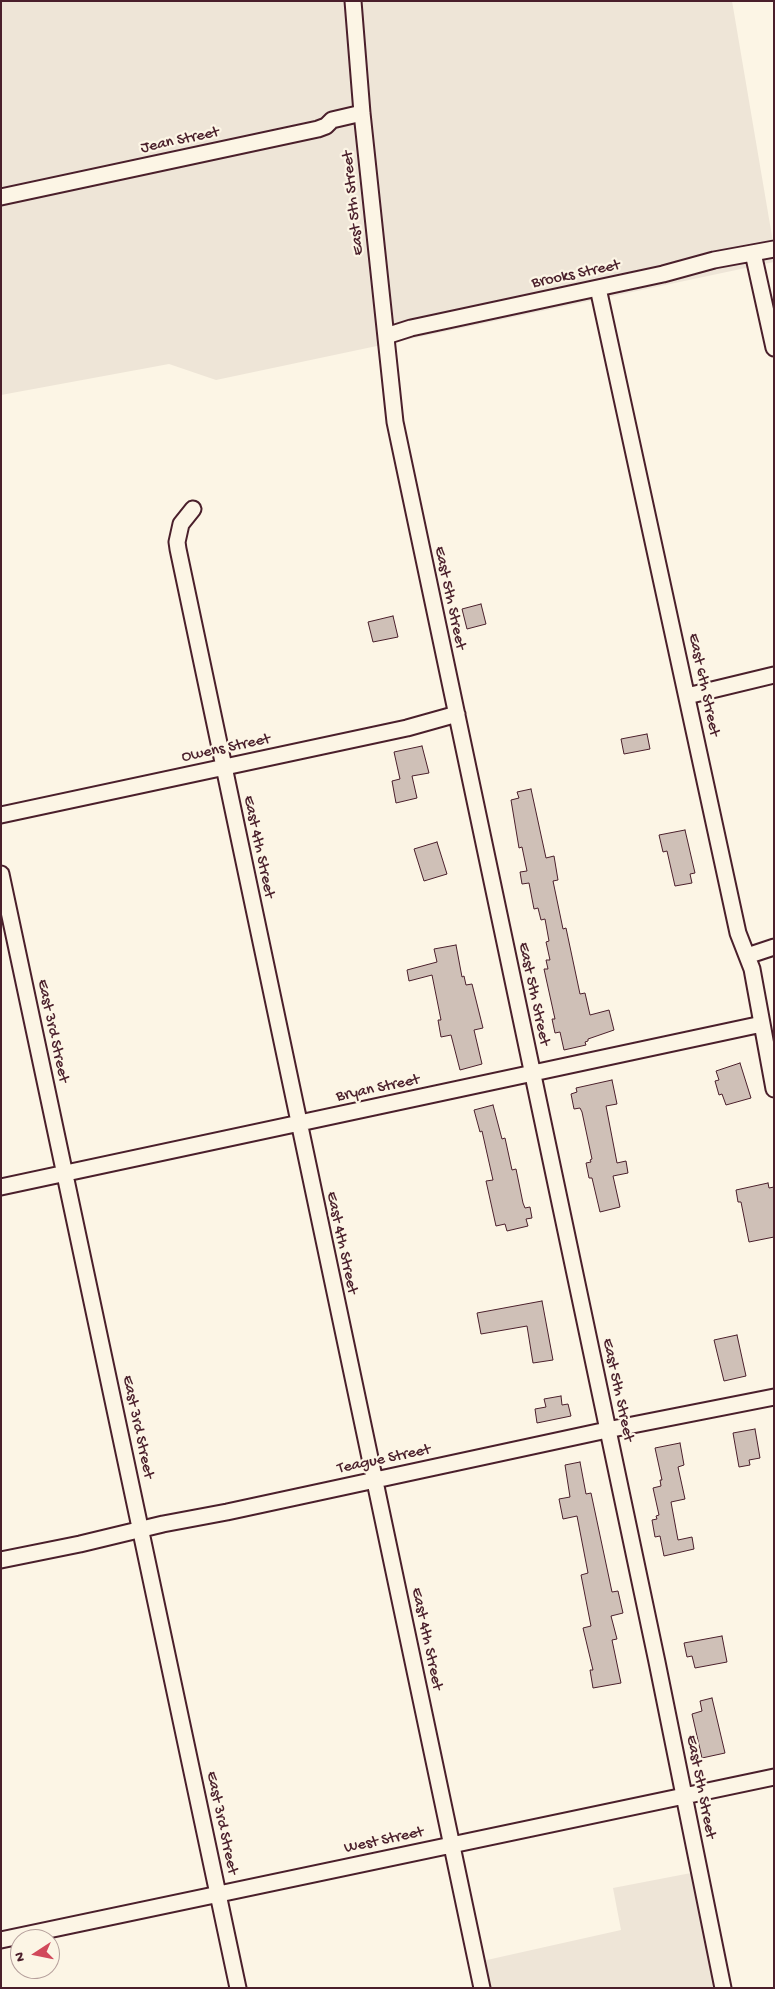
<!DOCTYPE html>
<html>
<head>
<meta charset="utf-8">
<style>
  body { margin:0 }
  #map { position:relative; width:775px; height:1989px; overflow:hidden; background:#fcf5e5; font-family:"Gochi Hand",sans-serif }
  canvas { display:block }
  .frame { position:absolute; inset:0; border:2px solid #4a1f2b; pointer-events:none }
  .north { position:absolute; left:10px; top:1929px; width:50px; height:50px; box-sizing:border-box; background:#fcf5e5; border:1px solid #b59f9b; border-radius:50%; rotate:259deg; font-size:14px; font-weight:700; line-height:20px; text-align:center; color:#4a1f2b }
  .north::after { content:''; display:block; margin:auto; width:18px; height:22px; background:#d1495b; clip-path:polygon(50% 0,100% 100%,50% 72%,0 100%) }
</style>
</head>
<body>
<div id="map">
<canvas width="775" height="1989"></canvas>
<div class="frame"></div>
<div class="north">N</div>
</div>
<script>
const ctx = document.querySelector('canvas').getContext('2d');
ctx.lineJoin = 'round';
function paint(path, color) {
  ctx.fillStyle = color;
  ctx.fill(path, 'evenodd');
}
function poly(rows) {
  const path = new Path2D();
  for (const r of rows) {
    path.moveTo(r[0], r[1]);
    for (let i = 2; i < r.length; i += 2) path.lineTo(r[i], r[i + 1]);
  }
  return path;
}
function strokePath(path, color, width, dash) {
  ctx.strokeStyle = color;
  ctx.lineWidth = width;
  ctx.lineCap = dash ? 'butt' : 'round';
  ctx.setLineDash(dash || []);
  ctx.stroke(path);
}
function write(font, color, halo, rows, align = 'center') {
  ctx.font = font + ' "Gochi Hand",sans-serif';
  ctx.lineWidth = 4.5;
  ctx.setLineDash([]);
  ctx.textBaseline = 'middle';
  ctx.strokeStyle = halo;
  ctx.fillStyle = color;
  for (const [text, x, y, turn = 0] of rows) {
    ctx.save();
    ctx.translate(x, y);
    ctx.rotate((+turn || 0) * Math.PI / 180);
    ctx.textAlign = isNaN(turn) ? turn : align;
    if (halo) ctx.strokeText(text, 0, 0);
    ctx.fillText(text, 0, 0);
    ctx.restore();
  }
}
paint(poly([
  [1,1,732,1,774,248,774,262,216,380,169,364,1,395],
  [691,1873,714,1988,474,1988,469,1964,621,1930,613,1888]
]), '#eee5d7');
const building = poly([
  [481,604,486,624,467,629,462,609,481,604],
  [393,616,398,637,373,642,368,622,393,616],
  [647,734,650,749,624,754,621,739,647,734],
  [422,746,429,773,412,776,417,798,396,803,392,781,400,779,394,752,422,746],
  [531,789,546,858,554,856,558,880,553,881,563,929,566,928,580,994,585,993,590,1015,609,1010,614,1030,588,1039,588,1041,585,1042,586,1045,564,1050,560,1032,555,1033,552,1019,555,1019,544,969,548,969,546,960,550,960,546,942,549,941,545,919,541,920,538,908,534,909,529,883,522,884,520,872,527,871,522,847,519,848,511,800,519,798,517,792,531,789],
  [685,830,695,873,690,874,692,883,675,886,667,851,663,852,659,835,685,830],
  [437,842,447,874,424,881,414,849,437,842],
  [456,945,462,977,464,976,466,985,472,984,483,1028,474,1030,482,1064,460,1070,451,1035,441,1037,438,1020,441,1020,432,975,409,981,407,970,437,962,434,949,456,945],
  [740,1063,751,1098,726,1105,722,1094,719,1095,715,1081,719,1080,716,1071,740,1063],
  [612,1080,617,1104,606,1106,617,1163,626,1161,628,1173,613,1176,620,1207,600,1212,592,1178,589,1178,586,1163,591,1162,590,1160,592,1159,582,1112,580,1108,574,1109,571,1094,577,1092,576,1088,612,1080],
  [493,1105,502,1139,505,1138,512,1170,516,1169,523,1203,525,1208,530,1207,532,1218,526,1219,528,1226,507,1231,505,1224,496,1226,486,1181,493,1180,482,1131,480,1132,474,1110,493,1105],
  [768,1183,769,1188,774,1187,774,1237,749,1242,741,1202,738,1202,736,1190,768,1183],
  [542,1301,553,1360,533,1363,527,1326,481,1334,477,1313,542,1301],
  [737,1335,746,1376,724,1381,714,1340,737,1335],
  [561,1396,562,1405,568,1404,571,1416,537,1423,535,1409,546,1407,544,1399,561,1396],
  [755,1429,760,1458,749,1460,750,1465,739,1467,733,1433,755,1429],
  [680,1443,684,1465,678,1467,685,1499,671,1502,678,1540,692,1537,694,1549,664,1556,660,1536,655,1537,652,1520,657,1519,656,1516,659,1515,653,1488,661,1486,660,1480,662,1480,655,1448,680,1443],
  [580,1462,586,1494,591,1493,612,1592,618,1591,623,1613,611,1616,617,1639,612,1640,621,1683,593,1688,590,1670,593,1670,583,1628,591,1626,581,1575,588,1573,577,1516,563,1519,559,1499,570,1497,565,1465,580,1462],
  [722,1636,727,1662,695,1668,692,1656,687,1657,684,1643,722,1636],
  [712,1698,725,1753,702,1758,692,1714,702,1711,700,1701,712,1698]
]);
paint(building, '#cfc0b7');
strokePath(building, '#4a1f2b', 1);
const minor = poly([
  [353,1,362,113,395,422,657,1662,723,1988],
  [1,197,318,129,326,126,332,120,362,113],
  [753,253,774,348],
  [598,288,738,933,752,969,774,1089],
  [386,336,411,328,663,274,714,260,774,249],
  [193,509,181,524,177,542,178,549,482,1988],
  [687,696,774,675],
  [1,815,407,728,457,714],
  [1,874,238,1988],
  [747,956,774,947],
  [1,1187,762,1024],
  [1,1560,80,1544,163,1524,227,1512,607,1430,774,1397],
  [1,1940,774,1777]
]);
strokePath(minor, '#4a1f2b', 19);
strokePath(minor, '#fcf5e5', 15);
write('16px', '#4a1f2b', '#fcf5e5', [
  ["Jean Street",180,141,-12],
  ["East 5th Street",354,203,-96],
  ["Brooks Street",576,275,-12],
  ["East 5th Street",449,598,78],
  ["East 6th Street",703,685,78],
  ["Owens Street",226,749,-12],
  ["East 4th Street",258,847,78],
  ["East 5th Street",533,994,78],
  ["East 3rd Street",52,1031,78],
  ["Bryan Street",378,1089,-12],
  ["East 4th Street",341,1243,78],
  ["East 5th Street",617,1390,78],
  ["East 3rd Street",137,1427,78],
  ["Teague Street",384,1460,-12],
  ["East 4th Street",426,1639,78],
  ["East 5th Street",700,1787,79],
  ["East 3rd Street",221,1823,78],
  ["West Street",384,1841,-12]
]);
</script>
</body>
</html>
